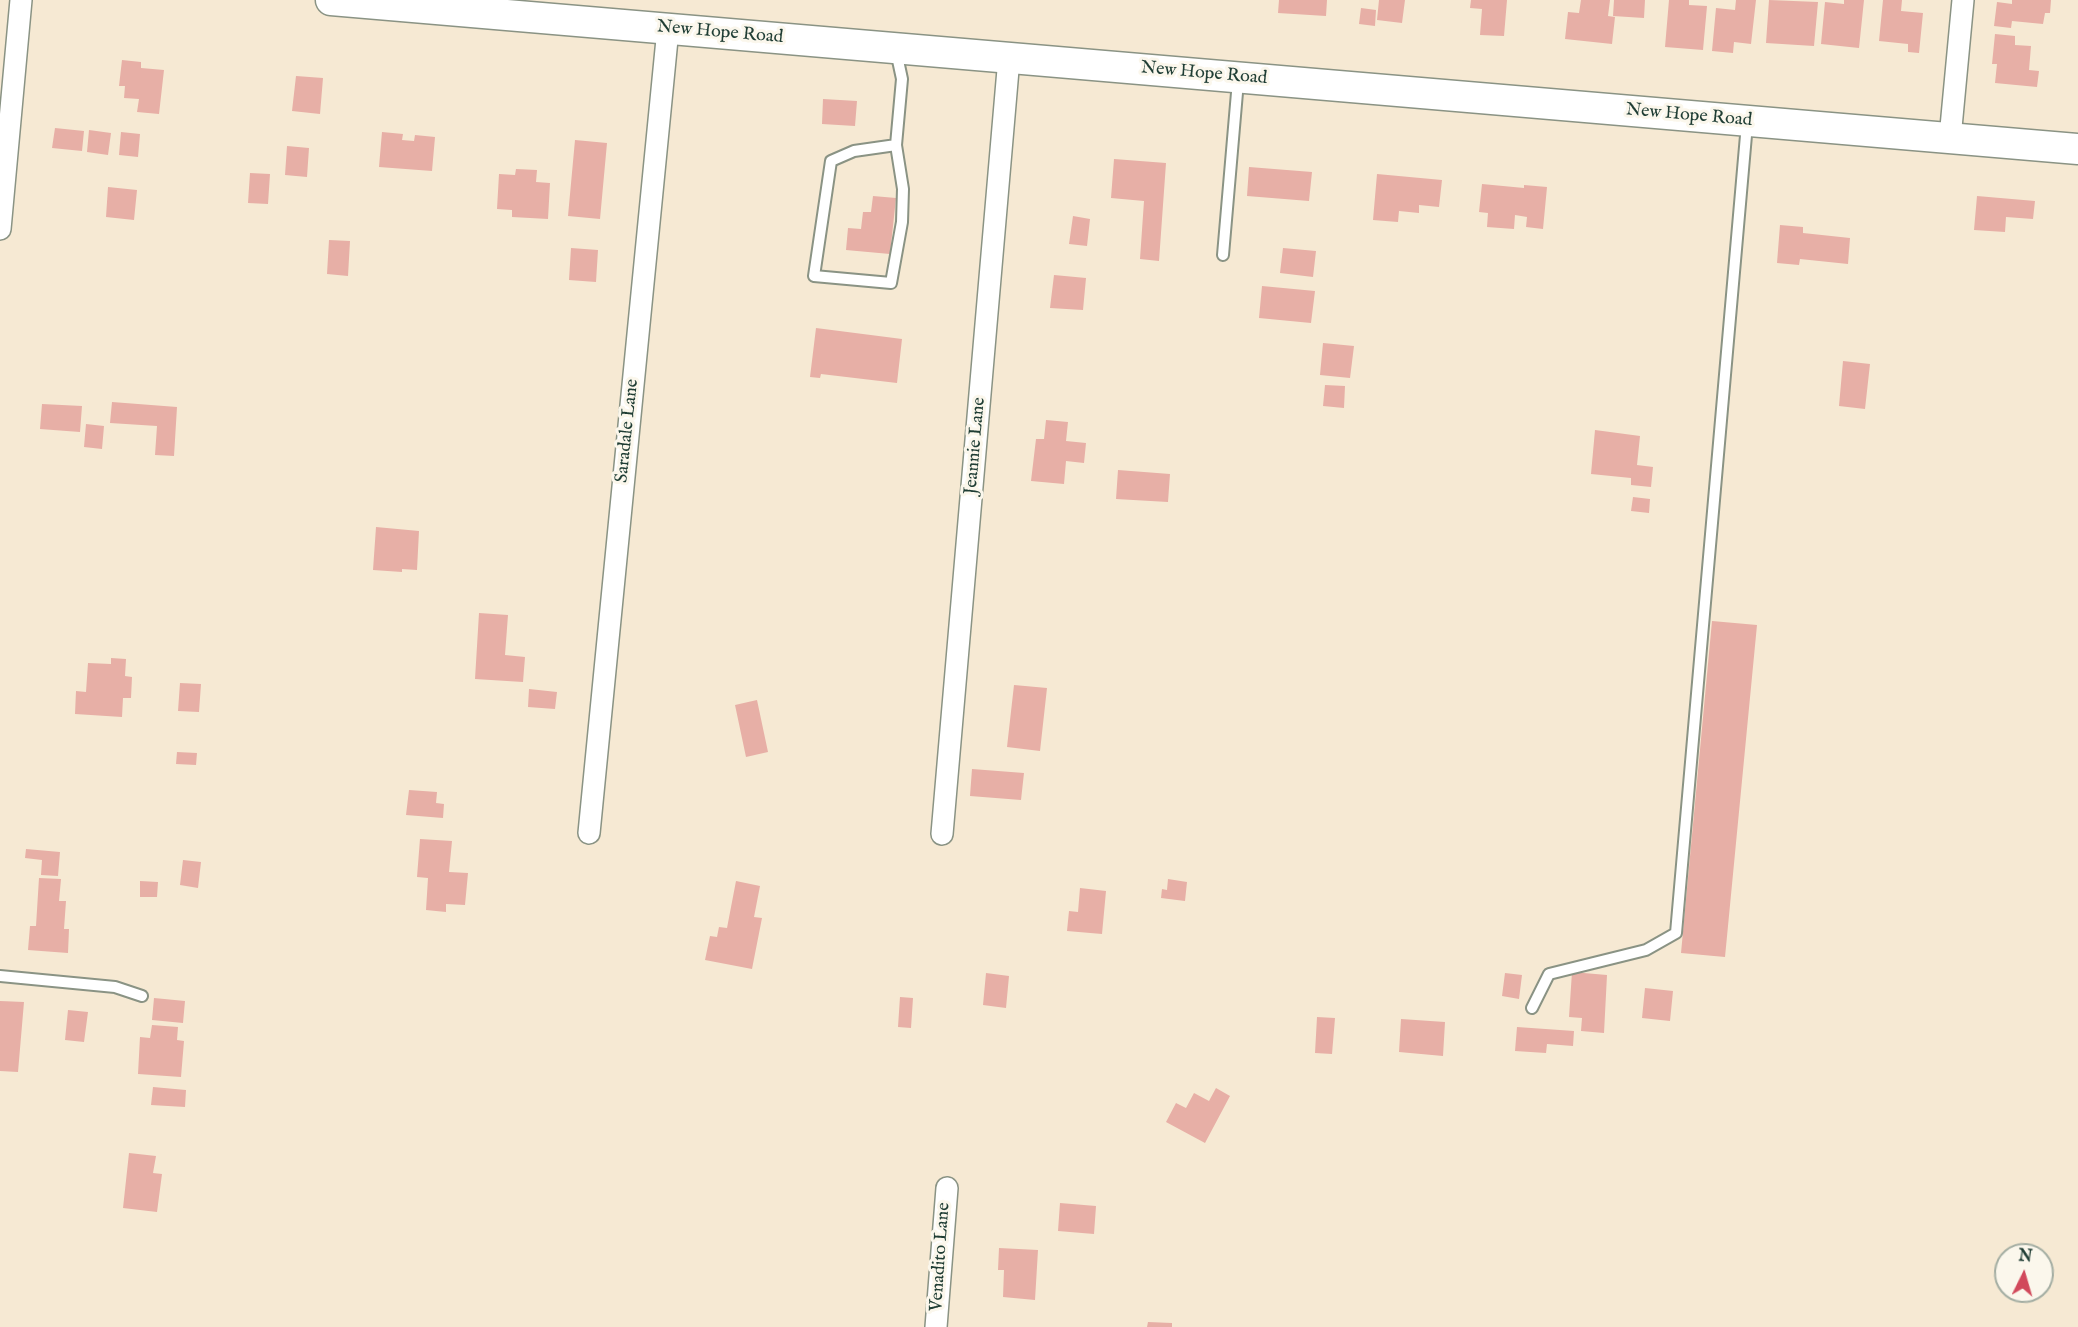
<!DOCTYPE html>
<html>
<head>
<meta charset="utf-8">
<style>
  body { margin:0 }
  #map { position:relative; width:2078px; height:1327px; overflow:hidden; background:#f6e9d3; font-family:"IM FELL English",serif }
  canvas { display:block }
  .north { position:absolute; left:1994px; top:1243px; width:60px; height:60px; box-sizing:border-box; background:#fbf7ec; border:2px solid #a3ada2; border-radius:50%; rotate:5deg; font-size:16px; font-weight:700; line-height:24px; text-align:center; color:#1f3d34 }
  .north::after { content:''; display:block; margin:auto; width:21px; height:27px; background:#d1495b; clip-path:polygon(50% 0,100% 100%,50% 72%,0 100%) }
</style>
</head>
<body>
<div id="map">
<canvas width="2078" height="1327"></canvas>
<div class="north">N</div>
</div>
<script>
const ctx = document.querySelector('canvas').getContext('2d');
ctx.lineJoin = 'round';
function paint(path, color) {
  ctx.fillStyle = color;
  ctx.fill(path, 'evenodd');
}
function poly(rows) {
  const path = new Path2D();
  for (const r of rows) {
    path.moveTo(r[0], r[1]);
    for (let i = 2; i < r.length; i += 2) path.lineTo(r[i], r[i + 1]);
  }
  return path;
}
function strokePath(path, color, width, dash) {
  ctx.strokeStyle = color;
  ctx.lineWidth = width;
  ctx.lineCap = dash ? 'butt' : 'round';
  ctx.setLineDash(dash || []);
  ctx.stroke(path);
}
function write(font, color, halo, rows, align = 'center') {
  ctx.font = font + ' "IM FELL English",serif';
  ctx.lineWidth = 6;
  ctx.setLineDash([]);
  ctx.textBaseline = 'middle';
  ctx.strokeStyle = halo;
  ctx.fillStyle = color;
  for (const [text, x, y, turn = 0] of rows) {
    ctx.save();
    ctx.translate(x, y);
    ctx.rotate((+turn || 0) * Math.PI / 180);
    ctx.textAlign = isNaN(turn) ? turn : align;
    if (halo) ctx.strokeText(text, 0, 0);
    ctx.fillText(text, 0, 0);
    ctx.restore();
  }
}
paint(poly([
  [1279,0,1327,0,1326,16,1278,13],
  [1379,0,1405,0,1402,23,1377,20],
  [1471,0,1507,0,1504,36,1480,35,1482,9,1470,8],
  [1581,0,1610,0,1608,16,1615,17,1612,44,1565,39,1568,12,1579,13],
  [1614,0,1645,0,1644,18,1613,16],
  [1669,0,1689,0,1689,5,1707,6,1703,50,1665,47],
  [1736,0,1756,0,1751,44,1734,42,1733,53,1712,51,1716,8,1735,10],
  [1769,0,1818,2,1814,46,1766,43],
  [1844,0,1864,0,1859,48,1821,44,1825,2,1844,4],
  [1883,0,1902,0,1901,11,1923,13,1919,53,1908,52,1908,44,1879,41],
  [2012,0,2051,0,2050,13,2045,13,2043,24,2012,21,2011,28,1994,26,1997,2,2012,4],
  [1361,8,1376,10,1375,26,1359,24],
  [1995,34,2015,36,2015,45,2031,46,2029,70,2039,71,2037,87,1995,83,1997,64,1992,64],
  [122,60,141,62,141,68,164,70,159,114,137,112,139,99,124,98,125,86,119,86],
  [296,76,323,78,320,114,292,111],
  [823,99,857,101,855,126,822,124],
  [55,128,84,131,82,151,52,148],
  [89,130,111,133,108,155,87,152],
  [121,132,140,134,138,157,119,155],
  [382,132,403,134,402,140,414,141,415,135,435,137,432,171,379,167],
  [575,140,607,143,600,219,568,216],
  [287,146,309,148,307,177,285,175],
  [1114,159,1166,163,1159,261,1140,259,1144,201,1111,198],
  [1249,167,1312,172,1309,201,1247,196],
  [516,169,537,170,536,182,550,183,548,219,512,217,512,210,497,209,499,174,515,175],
  [250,173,270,174,268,204,248,203],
  [1377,174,1442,180,1439,207,1419,205,1419,213,1399,211,1398,222,1373,220],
  [1482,184,1524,188,1524,185,1547,187,1543,229,1526,227,1527,217,1515,215,1514,229,1487,227,1488,213,1479,212],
  [108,187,137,190,134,220,106,217],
  [873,196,896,198,890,254,846,250,848,228,861,229,863,212,871,212],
  [1977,196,2035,201,2033,219,2006,217,2005,232,1974,230],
  [1073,216,1090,219,1087,246,1069,244],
  [1780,225,1803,227,1803,233,1850,238,1848,264,1800,259,1799,265,1777,263],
  [329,240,350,241,348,276,327,274],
  [571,248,598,250,596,282,569,280],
  [1283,248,1316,251,1313,277,1280,273],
  [1054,275,1086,278,1083,310,1050,308],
  [1262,286,1315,291,1311,323,1259,318],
  [816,328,902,339,897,383,821,374,820,378,810,377],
  [1323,343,1354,346,1350,378,1320,375],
  [1843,361,1870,364,1865,409,1839,406],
  [1325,385,1345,386,1344,408,1323,406],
  [112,402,177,407,174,456,155,455,157,426,110,423],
  [42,404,82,406,80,432,40,429],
  [1046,420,1068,422,1066,441,1086,443,1084,463,1066,461,1064,484,1031,481,1036,439,1044,439],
  [86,424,104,426,102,449,84,447],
  [1595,430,1640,436,1637,465,1653,467,1651,487,1631,485,1631,478,1591,474],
  [1118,470,1170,474,1168,502,1116,499],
  [1633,497,1650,499,1649,513,1631,511],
  [376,527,419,531,417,570,402,569,402,572,373,570],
  [479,613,508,615,505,655,525,657,523,682,475,679],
  [1712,621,1757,625,1725,957,1681,953],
  [111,658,126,659,125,676,132,677,131,698,123,698,122,717,75,714,76,691,86,692,88,663,111,664],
  [180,683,201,684,199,712,178,711],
  [1014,685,1047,688,1040,751,1007,747],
  [529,689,557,692,555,709,528,707],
  [757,700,768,752,746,757,735,705],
  [177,752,197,753,196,765,176,764],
  [972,769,1024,773,1021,800,970,796],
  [409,790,437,792,436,803,444,804,443,818,406,815],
  [420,839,452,841,449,872,468,873,465,905,446,904,446,912,426,910,428,878,417,877],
  [26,849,60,852,58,876,41,875,42,860,25,858],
  [183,860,201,862,198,888,180,885],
  [39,878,61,879,59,901,66,901,64,929,69,929,68,953,28,950,30,926,36,926],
  [1168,879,1187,882,1185,901,1161,898,1162,889,1167,890],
  [140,881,158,882,157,897,140,897],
  [736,881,760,886,754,917,762,918,752,969,705,960,710,936,717,937,719,927,727,928],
  [1080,888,1106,891,1102,934,1067,931,1069,911,1078,912],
  [1572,972,1607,975,1604,1033,1581,1031,1582,1018,1569,1017],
  [986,973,1009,976,1006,1008,983,1005],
  [1505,973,1522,975,1519,999,1502,996],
  [1645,988,1673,991,1670,1021,1642,1018],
  [900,997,913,998,911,1028,898,1027],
  [154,998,185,1001,183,1023,152,1020],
  [0,1001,24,1002,18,1072,0,1071],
  [68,1010,88,1012,84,1042,65,1040],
  [1317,1017,1335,1018,1332,1054,1315,1053],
  [1401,1019,1445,1022,1443,1056,1399,1052],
  [152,1025,178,1027,177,1040,184,1041,181,1077,138,1074,140,1037,150,1038],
  [1517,1027,1574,1031,1573,1046,1547,1044,1546,1053,1515,1051],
  [153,1087,186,1090,185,1107,151,1105],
  [1216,1088,1230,1096,1205,1143,1166,1122,1176,1103,1186,1108,1194,1093,1209,1101],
  [129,1153,156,1156,153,1173,162,1174,157,1212,123,1208],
  [1060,1203,1096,1206,1094,1234,1058,1231],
  [999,1248,1038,1250,1035,1300,1003,1297,1004,1270,998,1270],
  [1148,1322,1172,1323,1172,1327,1147,1327]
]), '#e7afa6');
const service = poly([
  [896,145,854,151,831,161,814,276,891,283,902,222,903,189,896,145,902,79,896,51],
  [1223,255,1238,81],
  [0,976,115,987,142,996],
  [1532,1008,1549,974,1646,950,1676,933,1747,124]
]);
const minor = poly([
  [1950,138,1963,0],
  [0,229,21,0],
  [589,833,668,29],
  [942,834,1009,58],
  [936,1327,947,1188]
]);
const secondary = poly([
  [331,0,2078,149]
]);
strokePath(service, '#8a9384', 14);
strokePath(minor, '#8a9384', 24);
strokePath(secondary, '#8a9384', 33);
strokePath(service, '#fff', 10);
strokePath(minor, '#fff', 21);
strokePath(secondary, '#fff', 30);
write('18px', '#1f3d34', '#fbf7ec', [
  ["New Hope Road",720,33,5],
  ["New Hope Road",1204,74,5],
  ["New Hope Road",1689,116,5],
  ["Saradale Lane",628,431,-84],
  ["Jeannie Lane",976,446,-85],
  ["Venadito Lane",941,1257,-86]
]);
</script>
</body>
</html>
